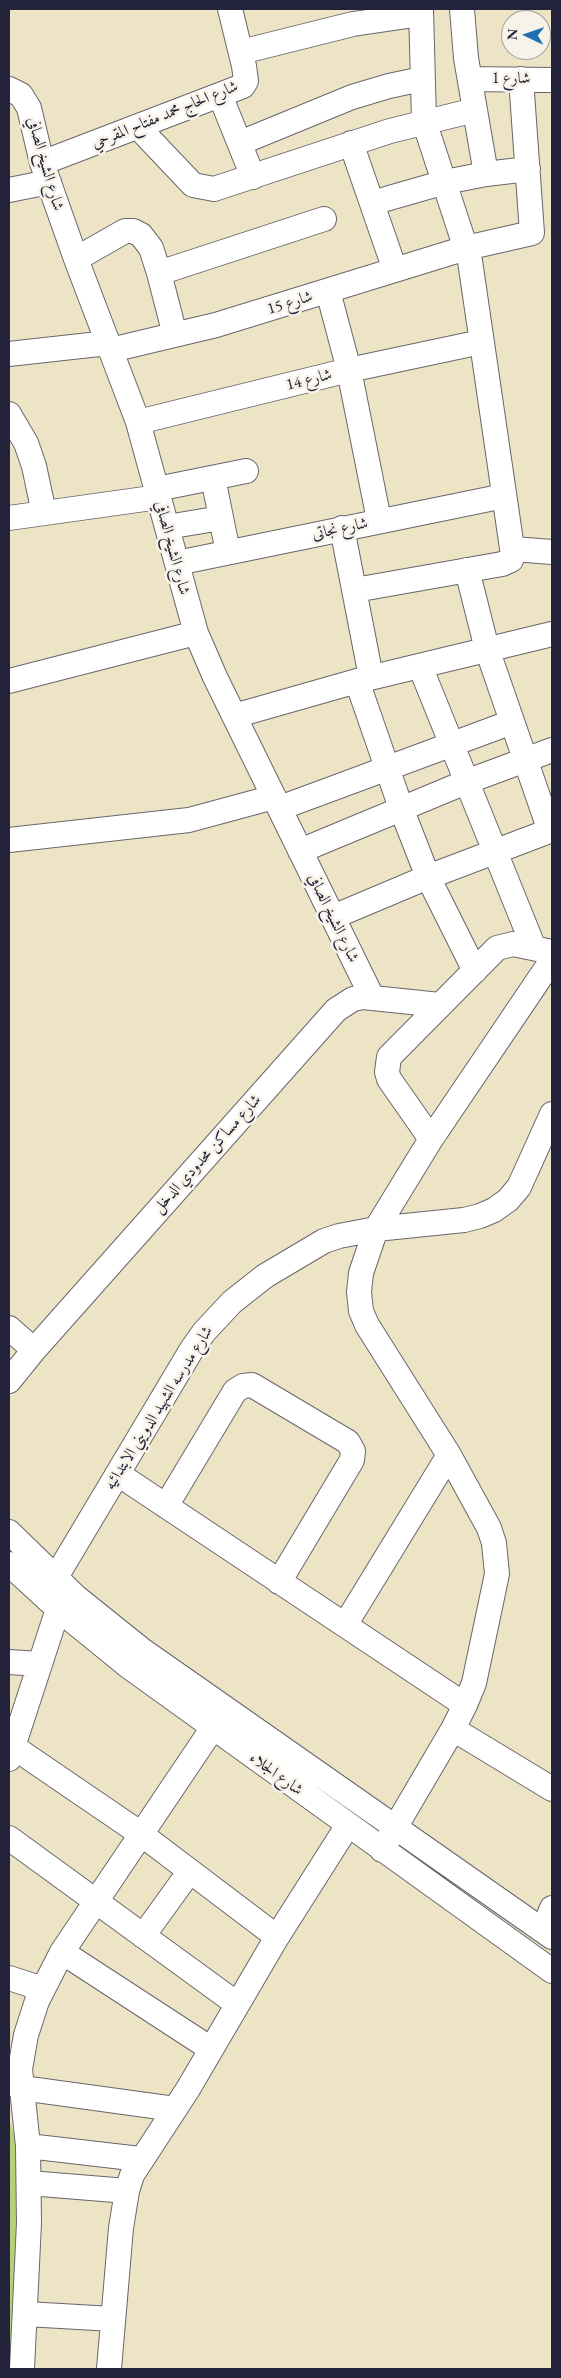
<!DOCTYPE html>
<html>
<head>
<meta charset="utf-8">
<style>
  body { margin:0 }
  #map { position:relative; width:561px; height:2378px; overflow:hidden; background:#ede3c5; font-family:"EB Garamond",serif }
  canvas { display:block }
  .frame { position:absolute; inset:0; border:10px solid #22223b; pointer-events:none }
  .north { position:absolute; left:501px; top:10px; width:50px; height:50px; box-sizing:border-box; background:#f7f3e8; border:1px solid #a29fa3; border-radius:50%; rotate:273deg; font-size:14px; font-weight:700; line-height:20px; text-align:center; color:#22223b }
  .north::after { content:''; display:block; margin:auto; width:18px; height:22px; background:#1f6fb2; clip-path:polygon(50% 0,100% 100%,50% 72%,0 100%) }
</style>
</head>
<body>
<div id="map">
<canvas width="561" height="2378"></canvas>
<div class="frame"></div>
<div class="north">N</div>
</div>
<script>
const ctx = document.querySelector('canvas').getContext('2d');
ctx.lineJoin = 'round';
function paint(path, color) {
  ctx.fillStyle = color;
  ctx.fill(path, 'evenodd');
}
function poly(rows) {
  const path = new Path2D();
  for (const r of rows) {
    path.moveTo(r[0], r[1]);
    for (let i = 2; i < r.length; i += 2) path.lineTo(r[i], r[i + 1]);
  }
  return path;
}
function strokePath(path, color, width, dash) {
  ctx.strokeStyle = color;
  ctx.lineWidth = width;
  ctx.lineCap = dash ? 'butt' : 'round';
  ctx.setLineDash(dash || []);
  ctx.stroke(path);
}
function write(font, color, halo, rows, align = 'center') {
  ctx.font = font + ' "EB Garamond",Amiri,serif';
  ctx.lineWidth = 5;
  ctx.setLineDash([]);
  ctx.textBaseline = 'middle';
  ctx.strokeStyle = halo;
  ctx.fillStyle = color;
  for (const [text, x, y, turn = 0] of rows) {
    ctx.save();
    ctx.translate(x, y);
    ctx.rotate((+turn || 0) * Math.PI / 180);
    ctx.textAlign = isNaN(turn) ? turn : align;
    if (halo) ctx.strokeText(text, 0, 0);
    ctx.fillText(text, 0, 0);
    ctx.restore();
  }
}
paint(poly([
  [9,2119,18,2147,16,2369,9,2369]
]), '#b4d177');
const minor = poly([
  [462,9,466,58,486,174],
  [241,52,353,24,421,14],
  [470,79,552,80],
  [9,89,21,95,29,108,42,163,76,259,138,422,196,633,215,677,372,997],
  [220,95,253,177],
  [138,127,193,185,214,189,390,131,475,110],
  [240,143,352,97,389,86,422,79],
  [351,143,395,270],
  [42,163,243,86,246,81,244,66,230,9],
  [9,190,49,182],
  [372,203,445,182,486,174,528,169],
  [76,259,125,231,133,231,141,235,151,248,159,273,175,335],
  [159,273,324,219],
  [328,291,349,370,379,520],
  [111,350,216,325,466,248,532,233,521,79],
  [9,354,108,343],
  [9,414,26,443,34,466,44,513],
  [138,422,349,370,481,342],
  [213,478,228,552],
  [157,489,246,471],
  [9,518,159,497],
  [167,527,221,518],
  [342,528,371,677],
  [513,549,552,552],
  [177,563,504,496],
  [467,570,487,649,550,831],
  [355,590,502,564,511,560,513,555,470,261,424,121,421,9],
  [420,666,534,948],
  [9,681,196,633],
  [357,681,401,808,428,877,475,971],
  [234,716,357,681,552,634],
  [280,808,512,722],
  [9,840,189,820,274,797],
  [300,851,466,782,552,750],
  [333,917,428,877,552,830],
  [431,1139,389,1079,387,1072,389,1057,497,948,513,944,552,952],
  [9,1328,34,1350],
  [9,1381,34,1350,336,1010,353,999,363,997,440,1005],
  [118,1474,465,1705],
  [166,1506,235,1391,243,1386,252,1385,348,1442,353,1451,352,1460,279,1582],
  [9,1532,76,1597,142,1650,552,1937],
  [9,1564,58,1609,128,1666,552,1971],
  [56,1577,192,1349,204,1332,232,1302,265,1276,324,1241,339,1236,376,1229,464,1220,480,1216,494,1210,508,1200,519,1187,552,1114],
  [345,1625,449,1455],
  [9,1662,40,1664],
  [453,1729,552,1789],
  [12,1746,141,1834,277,1937],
  [9,1759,58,1609],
  [9,1838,237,2004],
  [382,1850,453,1729,465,1705,474,1683,497,1574,494,1543,489,1528,449,1455,367,1325,361,1311,359,1292,361,1273,376,1229,431,1139,552,960],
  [543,1930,552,1908],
  [143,1936,190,1871],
  [62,1952,211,2049],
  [9,1978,43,1989],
  [9,2082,22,2088,175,2109],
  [28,2146,140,2159],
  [29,2183,127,2191],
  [26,2314,113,2319],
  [22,2369,29,2223,28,2146,20,2069,26,2035,37,2001,62,1952,212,1729],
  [109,2369,121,2228,127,2191,132,2175,188,2089,277,1937,348,1825]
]);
strokePath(minor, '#69666b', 26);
strokePath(minor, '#fff', 24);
write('16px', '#22223b', '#f7f3e8', [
  ["شارع 1",511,79],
  ["شارع الحاج محمد مفتاح المقرحي",165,115,-22],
  ["شارع الشيخ الصافي",45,164,74],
  ["شارع 15",290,303,-17],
  ["شارع 14",309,380,-14],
  ["شارع نجاتى",340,529,-12],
  ["شارع الشيخ الصافي",172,548,75],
  ["شارع الشيخ الصافي",333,918,64],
  ["شارع مساكن محدودي الدخل",207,1154,-48],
  ["شارع مدرسه الشهيد الدويني الابتدائيه",159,1408,-58],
  ["شارع الجلاء",276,1774,36]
]);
</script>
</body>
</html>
